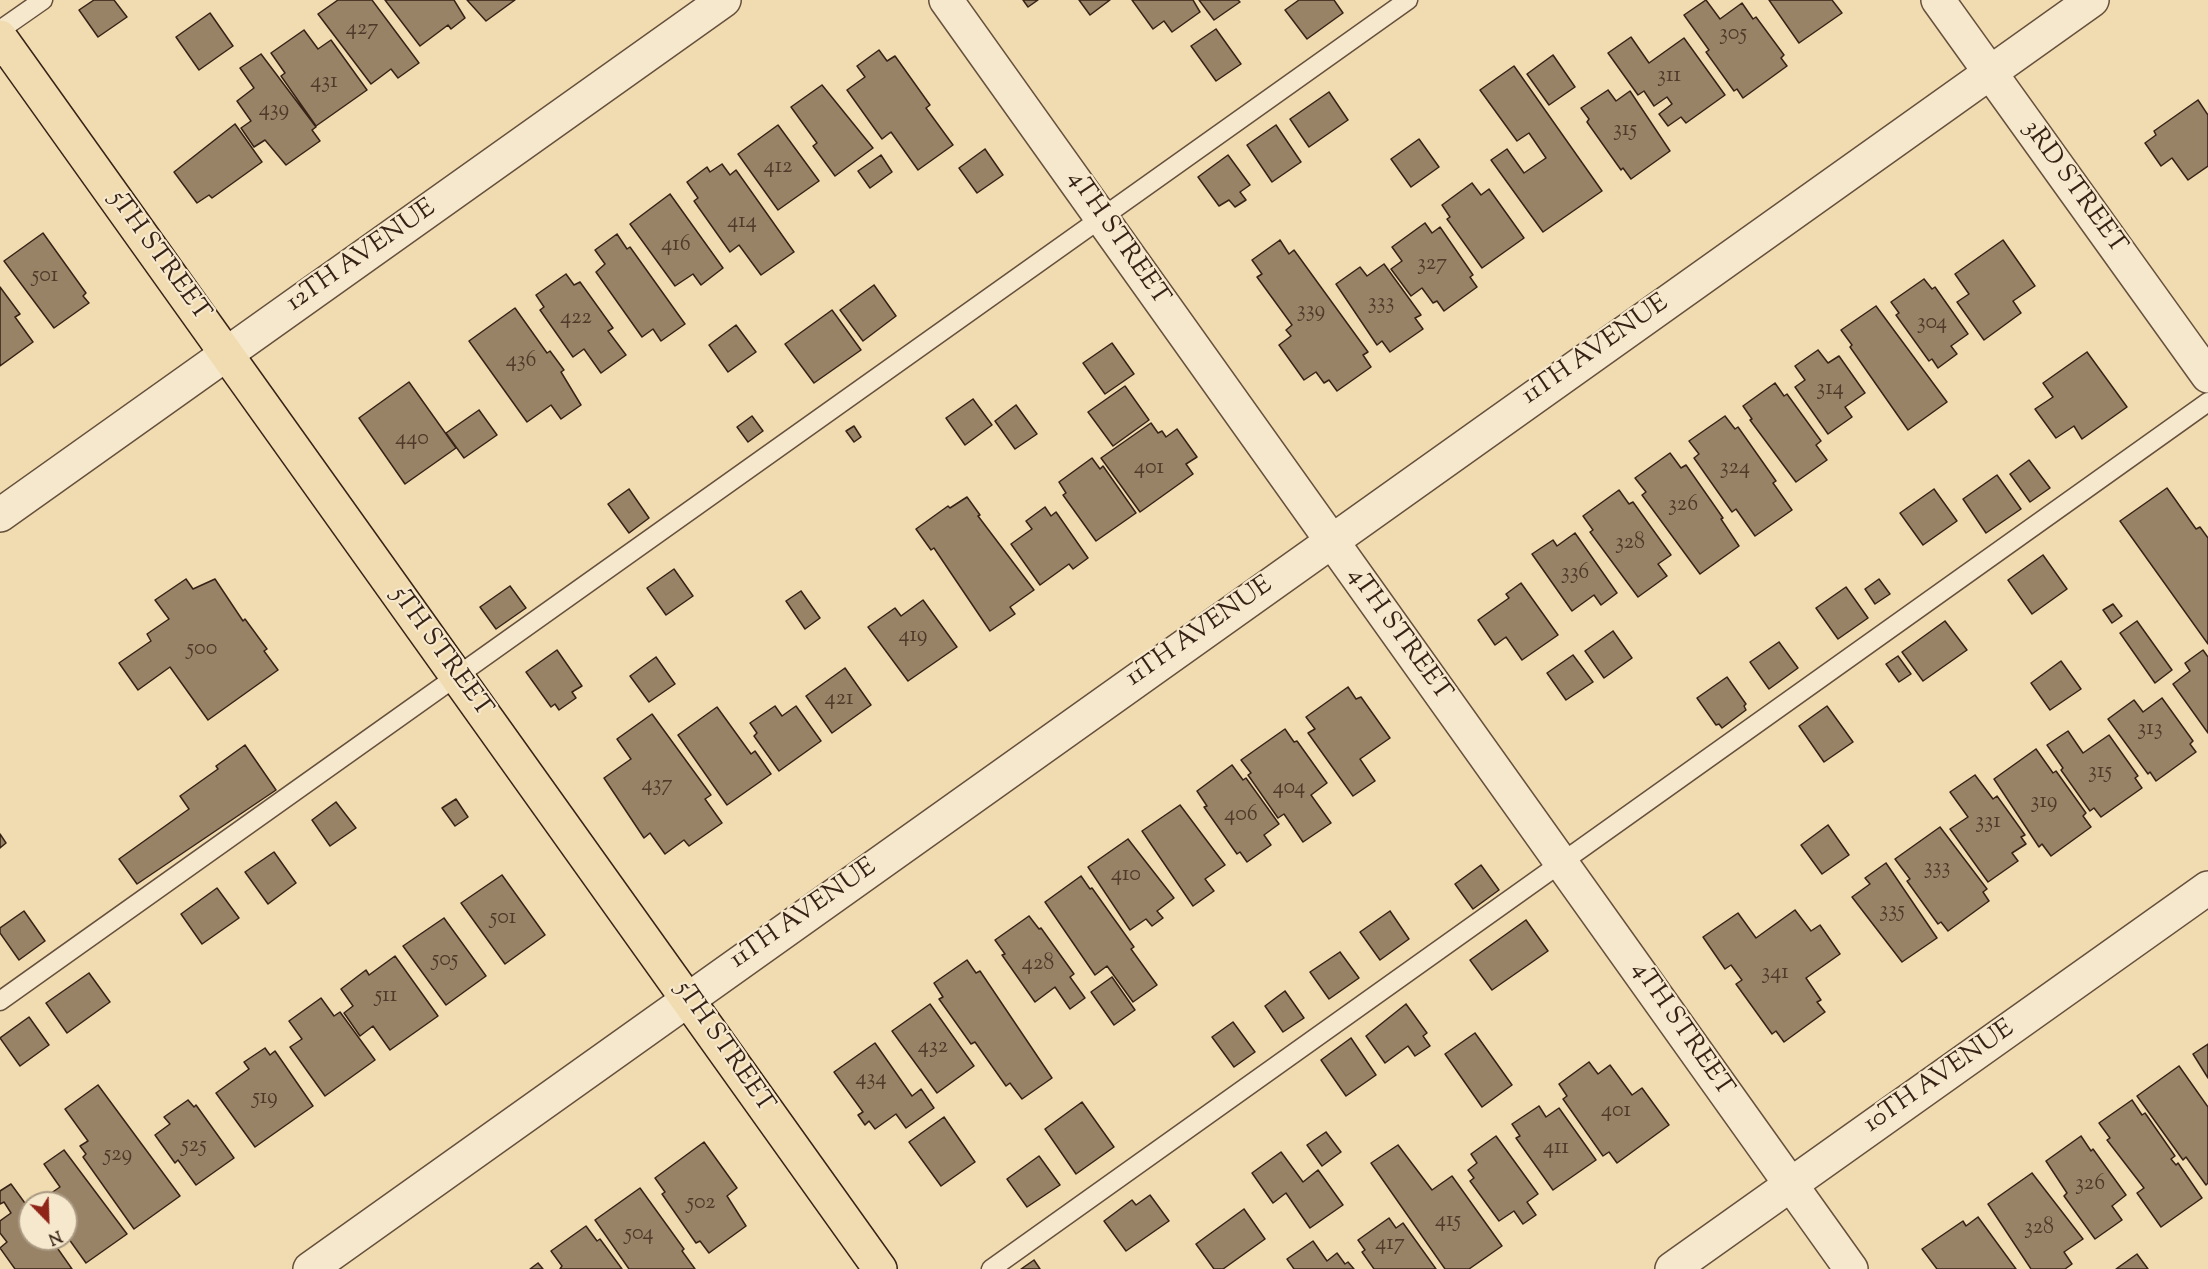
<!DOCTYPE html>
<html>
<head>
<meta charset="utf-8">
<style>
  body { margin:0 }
  #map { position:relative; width:2208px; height:1269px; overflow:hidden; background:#f1dcb1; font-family:"Sorts Mill Goudy",serif }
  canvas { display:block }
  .north { position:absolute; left:18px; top:1191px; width:60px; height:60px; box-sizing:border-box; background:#f6e8cc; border:2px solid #aa9983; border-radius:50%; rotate:157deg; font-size:16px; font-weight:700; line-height:24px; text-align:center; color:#372216 }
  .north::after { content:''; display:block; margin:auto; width:21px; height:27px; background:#8f2418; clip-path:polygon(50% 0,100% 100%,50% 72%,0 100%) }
</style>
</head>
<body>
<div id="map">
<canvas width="2208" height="1269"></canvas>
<div class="north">N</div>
</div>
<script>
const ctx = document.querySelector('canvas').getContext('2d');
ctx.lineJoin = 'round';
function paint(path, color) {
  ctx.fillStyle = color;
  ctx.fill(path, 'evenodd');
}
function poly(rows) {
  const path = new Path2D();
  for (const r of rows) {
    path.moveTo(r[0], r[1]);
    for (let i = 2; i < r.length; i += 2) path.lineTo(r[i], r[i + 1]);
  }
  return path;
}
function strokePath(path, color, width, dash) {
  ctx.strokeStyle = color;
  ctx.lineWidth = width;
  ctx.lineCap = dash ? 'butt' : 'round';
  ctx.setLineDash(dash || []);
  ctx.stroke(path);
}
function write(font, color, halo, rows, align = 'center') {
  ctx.font = font + ' "Sorts Mill Goudy",serif';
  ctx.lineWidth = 4.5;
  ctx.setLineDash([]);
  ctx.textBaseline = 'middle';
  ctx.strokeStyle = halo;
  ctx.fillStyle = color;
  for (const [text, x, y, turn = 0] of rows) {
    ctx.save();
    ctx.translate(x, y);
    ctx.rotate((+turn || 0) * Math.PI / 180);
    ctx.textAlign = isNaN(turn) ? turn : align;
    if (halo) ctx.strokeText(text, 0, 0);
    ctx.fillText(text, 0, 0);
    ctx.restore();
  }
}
const building = poly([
  [94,0,114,0,127,17,98,37,79,10,94,0],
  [338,0,372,0,419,63,398,78,391,69,371,84,318,14,338,0],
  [385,0,454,0,465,18,451,29,448,25,420,46,385,0],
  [467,0,515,0,486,21,467,0],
  [1023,0,1038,0,1028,7,1023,0],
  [1079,0,1110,0,1090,15,1079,0],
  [1132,0,1193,0,1200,12,1172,32,1164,21,1153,29,1132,0],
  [1199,0,1238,0,1240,2,1214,20,1199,0],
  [1299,0,1334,0,1343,13,1307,39,1285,10,1299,0],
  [1706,0,1720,19,1742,3,1753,19,1756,17,1784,55,1781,58,1787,66,1743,98,1737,89,1734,91,1706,52,1709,50,1684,15,1706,0],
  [1769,0,1832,0,1842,13,1799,43,1769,0],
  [210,13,233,46,199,70,176,37,210,13],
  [1216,29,1241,64,1216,81,1191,46,1216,29],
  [304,30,318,49,331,40,367,90,316,126,281,76,285,73,271,53,304,30],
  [1631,37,1649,63,1684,38,1725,95,1686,123,1681,117,1668,126,1659,114,1672,104,1667,97,1654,106,1644,91,1638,95,1608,53,1631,37],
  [879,50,887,61,895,56,930,105,926,108,953,145,918,170,891,132,882,139,847,90,865,77,857,66,879,50],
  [261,54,316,127,312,130,320,141,286,165,265,140,254,147,241,128,251,121,237,101,254,88,240,68,261,54],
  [1553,55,1575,87,1549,105,1527,74,1553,55],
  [1514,66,1602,191,1543,232,1491,160,1507,149,1524,173,1546,158,1529,133,1517,141,1480,90,1514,66],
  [822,85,873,148,835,176,813,146,817,143,791,107,822,85],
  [1608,90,1616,101,1630,91,1670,151,1631,179,1623,168,1621,170,1587,122,1589,119,1581,108,1608,90],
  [1329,92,1348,120,1309,147,1290,119,1329,92],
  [2198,100,2208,115,2208,166,2188,180,2172,158,2161,166,2145,143,2156,135,2154,131,2198,100],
  [235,124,262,162,212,198,209,195,197,203,174,172,235,124],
  [778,125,819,181,778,210,738,154,778,125],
  [1276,125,1301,162,1272,182,1247,145,1276,125],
  [1419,139,1439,167,1411,187,1391,159,1419,139],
  [985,149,1003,175,977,193,959,168,985,149],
  [881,155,892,172,870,188,858,171,881,155],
  [1228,155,1250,185,1240,192,1246,200,1235,207,1229,200,1219,206,1198,177,1228,155],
  [722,164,730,175,736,170,794,252,761,275,739,245,730,252,694,201,698,198,687,182,707,167,710,172,722,164],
  [1472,183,1481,195,1489,189,1524,238,1482,268,1447,219,1450,217,1442,205,1472,183],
  [670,194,723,268,701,285,693,274,675,286,630,224,670,194],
  [1425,223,1432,233,1440,227,1473,275,1470,277,1477,287,1444,311,1437,301,1433,303,1422,288,1411,296,1391,269,1402,261,1392,247,1425,223],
  [43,233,86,293,83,296,89,303,54,328,4,261,43,233],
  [617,234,627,249,630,247,685,324,661,341,653,329,642,337,596,272,605,264,595,250,617,234],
  [1280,240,1289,254,1294,250,1368,352,1363,355,1371,367,1337,391,1329,380,1324,383,1316,372,1304,380,1279,345,1291,336,1286,330,1292,325,1257,277,1262,274,1252,260,1280,240],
  [2003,240,2035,286,2013,301,2021,313,1984,340,1957,302,1969,294,1955,274,2003,240],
  [1384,264,1421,315,1415,318,1423,329,1390,352,1382,341,1377,345,1336,284,1360,267,1367,276,1384,264],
  [566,274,574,285,580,282,613,328,608,331,626,355,601,373,584,349,573,357,540,310,544,307,536,295,566,274],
  [1924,279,1932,289,1935,287,1968,334,1951,346,1957,354,1938,368,1932,359,1929,361,1896,315,1899,313,1891,302,1924,279],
  [874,285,896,316,863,341,840,310,874,285],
  [0,287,20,314,15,317,33,342,0,366,0,287],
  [1876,306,1947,402,1908,430,1850,347,1852,345,1841,330,1876,306],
  [515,308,547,353,550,351,564,370,561,372,581,405,561,419,551,405,527,422,469,341,515,308],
  [832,310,861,350,814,383,785,344,832,310],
  [736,325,756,352,728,372,709,345,736,325],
  [1112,343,1134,374,1105,394,1083,363,1112,343],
  [1818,350,1828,363,1839,356,1865,393,1845,407,1852,417,1828,434,1795,387,1805,380,1795,366,1818,350],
  [2087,352,2127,407,2082,439,2074,426,2056,438,2035,409,2053,397,2043,383,2087,352],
  [409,382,456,448,405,484,359,418,409,382],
  [1775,383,1784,396,1787,394,1821,441,1816,445,1827,460,1796,482,1750,420,1752,419,1743,406,1775,383],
  [1125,386,1149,420,1113,446,1088,412,1125,386],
  [973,399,992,425,965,445,946,418,973,399],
  [1016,405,1037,434,1015,449,995,421,1016,405],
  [479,410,497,435,464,458,446,433,479,410],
  [752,416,763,431,748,442,737,427,752,416],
  [1725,416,1735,429,1738,427,1776,481,1773,483,1792,510,1755,536,1736,509,1732,512,1694,458,1699,454,1689,441,1725,416],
  [1151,423,1158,433,1162,431,1166,437,1177,429,1197,457,1186,464,1193,474,1140,512,1101,458,1151,423],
  [854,426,861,437,854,442,846,431,854,426],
  [1670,453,1681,468,1686,465,1723,518,1721,519,1739,546,1700,574,1642,495,1646,492,1635,478,1670,453],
  [1092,458,1100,469,1103,466,1136,513,1096,541,1063,495,1066,493,1059,482,1092,458],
  [2029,460,2050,488,2030,502,2010,474,2029,460],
  [1997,475,2021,509,1986,533,1963,499,1997,475],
  [2167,488,2196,529,2200,527,2208,538,2208,644,2120,521,2167,488],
  [629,489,649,518,629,533,608,504,629,489],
  [1934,489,1957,521,1923,545,1900,513,1934,489],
  [1619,490,1629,504,1633,502,1671,555,1658,564,1667,576,1638,597,1590,532,1593,530,1583,516,1619,490],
  [967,497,980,515,978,516,1034,590,1010,607,1015,614,990,631,934,548,931,550,916,529,948,506,950,508,967,497],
  [1045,507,1051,516,1056,512,1088,558,1073,569,1069,564,1040,585,1011,544,1032,529,1026,521,1045,507],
  [1575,533,1617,593,1601,605,1594,595,1572,611,1532,554,1553,540,1557,546,1575,533],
  [2043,555,2067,589,2032,614,2008,580,2043,555],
  [674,569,693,596,666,615,647,588,674,569],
  [186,579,193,589,215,579,243,621,245,619,267,649,264,651,278,670,208,720,170,667,138,690,119,663,151,641,147,634,169,619,155,600,186,579],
  [1879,579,1890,594,1875,604,1865,589,1879,579],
  [1521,583,1558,635,1522,660,1506,637,1495,645,1478,620,1509,598,1506,594,1521,583],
  [510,586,526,608,496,629,480,607,510,586],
  [1846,587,1868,618,1838,639,1816,608,1846,587],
  [801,591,820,618,805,629,786,601,801,591],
  [923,600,957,647,908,681,868,627,895,608,901,616,923,600],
  [2113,604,2122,616,2112,623,2103,610,2113,604],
  [1945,621,1967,650,1923,681,1902,652,1945,621],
  [2137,621,2172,670,2155,683,2120,633,2137,621],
  [1613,631,1632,658,1604,678,1585,651,1613,631],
  [1779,642,1798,668,1769,689,1750,662,1779,642],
  [557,650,582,686,572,692,576,698,559,710,555,704,551,707,526,672,557,650],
  [2203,650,2208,657,2208,733,2173,684,2190,671,2185,663,2203,650],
  [1573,655,1593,682,1566,700,1547,673,1573,655],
  [1898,656,1911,674,1899,682,1886,664,1898,656],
  [656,657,675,684,649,702,630,676,656,657],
  [2061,661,2081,689,2050,710,2031,683,2061,661],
  [845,668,871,705,832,733,806,696,845,668],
  [1727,677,1746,704,1744,706,1746,710,1722,728,1719,724,1716,725,1697,698,1727,677],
  [1348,687,1356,699,1361,697,1390,738,1360,759,1375,781,1353,796,1308,733,1315,729,1306,717,1348,687],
  [2162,698,2193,741,2190,744,2196,752,2156,781,2150,772,2148,774,2108,719,2134,700,2143,712,2162,698],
  [775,706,782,716,796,706,821,741,779,771,754,736,757,733,750,723,775,706],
  [1827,706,1853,742,1824,762,1799,726,1827,706],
  [717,707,751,754,755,751,771,774,727,805,678,735,717,707],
  [652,714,711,795,705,799,722,823,689,846,684,840,665,854,650,833,644,838,604,778,631,759,617,739,652,714],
  [1285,729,1294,742,1297,741,1327,783,1311,795,1331,823,1303,842,1284,814,1278,818,1248,775,1251,773,1241,760,1285,729],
  [2068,731,2083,753,2109,735,2138,776,2135,778,2142,788,2101,817,2094,808,2090,811,2061,770,2063,768,2047,745,2068,731],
  [245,745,276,790,137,884,119,859,189,809,180,796,218,769,216,766,245,745],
  [2036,749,2053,773,2056,771,2086,813,2083,816,2091,827,2051,856,2042,844,2039,847,1994,779,2036,749],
  [1232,765,1243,780,1246,778,1279,824,1264,835,1271,845,1247,862,1240,852,1237,854,1204,807,1207,806,1197,791,1232,765],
  [1975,775,1993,799,1997,796,2025,835,2021,837,2026,844,2012,853,2018,861,1988,882,1950,829,1968,817,1950,792,1975,775],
  [456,799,468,817,455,826,442,808,456,799],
  [336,802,356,828,330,846,312,820,336,802],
  [1180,805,1225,865,1205,879,1214,891,1193,906,1142,831,1180,805],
  [1828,825,1849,855,1822,874,1801,845,1828,825],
  [1940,827,1987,889,1983,892,1989,901,1948,931,1941,922,1938,924,1907,881,1910,879,1895,859,1940,827],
  [0,834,6,843,0,848,0,834],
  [1128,839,1174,898,1157,911,1163,918,1152,926,1146,919,1130,930,1088,867,1128,839],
  [274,852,296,883,268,904,245,872,274,852],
  [1886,863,1937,938,1902,962,1852,897,1870,884,1865,878,1886,863],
  [1481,865,1499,890,1473,909,1455,884,1481,865],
  [502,875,545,935,505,964,461,903,502,875],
  [1081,876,1090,889,1092,888,1134,947,1131,949,1157,985,1133,1002,1107,966,1095,975,1045,902,1081,876],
  [217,888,239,918,202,944,181,914,217,888],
  [1795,910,1811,931,1820,925,1840,954,1806,978,1821,1000,1817,1002,1825,1012,1784,1042,1776,1031,1772,1034,1736,984,1742,980,1731,965,1725,969,1703,937,1738,913,1756,938,1795,910],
  [24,911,45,941,19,960,0,933,0,928,24,911],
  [1390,911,1409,939,1380,960,1360,932,1390,911],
  [1029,916,1039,929,1041,928,1074,974,1070,977,1085,998,1070,1009,1055,987,1035,1002,1002,955,1005,954,995,940,1029,916],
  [444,918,486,976,446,1005,403,946,444,918],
  [1526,920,1548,951,1492,990,1470,960,1526,920],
  [1340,952,1359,978,1329,999,1310,972,1340,952],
  [395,956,438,1016,390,1050,373,1026,360,1036,344,1013,353,1006,341,989,366,970,369,975,395,956],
  [967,960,976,973,980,971,1052,1078,1022,1099,1010,1083,1006,1086,975,1042,971,1044,939,999,943,997,934,983,967,960],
  [89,973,110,1002,67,1033,46,1003,89,973],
  [1112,977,1135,1010,1114,1025,1091,992,1112,977],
  [1285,991,1304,1018,1283,1032,1265,1006,1285,991],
  [321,998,334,1016,340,1012,375,1060,325,1096,290,1047,302,1039,289,1021,321,998],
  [930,1004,974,1066,937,1093,892,1031,930,1004],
  [1406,1004,1427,1033,1423,1036,1430,1046,1415,1056,1408,1046,1385,1063,1366,1036,1406,1004],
  [29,1017,49,1045,20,1066,0,1038,29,1017],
  [1233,1022,1255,1052,1234,1067,1212,1037,1233,1022],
  [1475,1033,1512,1085,1482,1107,1445,1054,1475,1033],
  [1351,1038,1376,1075,1346,1096,1321,1060,1351,1038],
  [875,1043,912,1096,921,1089,934,1108,906,1128,896,1114,875,1129,869,1121,865,1125,858,1115,863,1112,834,1072,875,1043],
  [2208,1044,2208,1078,2193,1054,2208,1044],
  [265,1048,270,1055,275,1051,313,1106,255,1147,216,1093,249,1069,244,1062,265,1048],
  [1589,1062,1598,1074,1610,1065,1632,1095,1642,1088,1669,1125,1617,1163,1609,1152,1603,1156,1563,1099,1567,1096,1559,1084,1589,1062],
  [2179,1066,2208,1107,2208,1183,2206,1185,2186,1157,2183,1160,2137,1096,2179,1066],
  [98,1085,180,1196,134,1229,83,1157,86,1154,80,1146,88,1141,65,1109,98,1085],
  [188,1100,194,1107,196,1105,234,1158,196,1185,178,1160,175,1163,155,1135,170,1124,164,1117,188,1100],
  [2132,1100,2142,1115,2145,1113,2175,1156,2171,1159,2176,1165,2178,1163,2202,1198,2161,1227,2137,1193,2144,1188,2107,1140,2110,1138,2099,1123,2132,1100],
  [1082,1102,1114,1147,1076,1174,1045,1129,1082,1102],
  [1539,1106,1546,1117,1559,1108,1596,1160,1553,1190,1516,1138,1520,1136,1512,1124,1539,1106],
  [944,1117,975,1162,941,1186,909,1142,944,1117],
  [1326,1132,1341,1152,1322,1166,1307,1145,1326,1132],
  [1496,1136,1538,1194,1527,1202,1536,1215,1523,1224,1514,1211,1499,1221,1470,1181,1474,1178,1468,1170,1477,1163,1471,1154,1496,1136],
  [2081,1136,2091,1151,2093,1149,2126,1195,2112,1206,2122,1220,2095,1239,2064,1196,2067,1193,2046,1161,2081,1136],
  [704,1142,737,1188,727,1196,746,1226,709,1253,700,1241,696,1243,662,1194,665,1192,655,1178,704,1142],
  [1398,1145,1432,1190,1452,1176,1502,1246,1469,1269,1445,1269,1371,1163,1398,1145],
  [64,1150,127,1234,86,1263,66,1235,66,1203,43,1203,41,1200,60,1187,44,1164,64,1150],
  [1281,1152,1303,1182,1318,1170,1343,1205,1310,1228,1286,1193,1273,1203,1252,1173,1281,1152],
  [1039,1156,1060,1185,1027,1207,1007,1179,1039,1156],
  [2032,1173,2083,1239,2064,1252,2072,1264,2065,1269,2031,1269,1988,1204,2032,1173],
  [11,1184,30,1210,30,1239,51,1239,72,1269,15,1269,0,1248,7,1242,0,1233,0,1221,11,1213,4,1202,0,1204,0,1191,11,1184],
  [640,1188,684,1249,682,1251,695,1269,629,1269,595,1220,640,1188],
  [1150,1195,1169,1221,1126,1251,1104,1221,1132,1200,1136,1205,1150,1195],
  [1244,1209,1265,1239,1223,1269,1214,1269,1196,1244,1244,1209],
  [1978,1217,2016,1269,1937,1269,1922,1249,1963,1221,1966,1226,1978,1217],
  [1389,1218,1396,1228,1403,1223,1436,1269,1374,1269,1362,1252,1365,1250,1358,1240,1389,1218],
  [586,1226,597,1241,600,1239,622,1269,560,1269,562,1266,551,1251,586,1226],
  [1313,1241,1327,1261,1337,1253,1345,1264,1348,1262,1354,1269,1294,1269,1287,1259,1313,1241],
  [2137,1254,2148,1269,2116,1269,2137,1254],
  [1034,1260,1040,1269,1021,1269,1034,1260],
  [538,1263,543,1269,530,1269,538,1263]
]);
paint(building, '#988367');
strokePath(building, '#372216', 1.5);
const service = poly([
  [0,30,43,0],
  [0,1001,1408,0],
  [991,1269,2208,402]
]);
const minor = poly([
  [946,0,1851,1269],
  [1938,0,2208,376],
  [0,515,724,0],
  [310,1269,2092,0],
  [1672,1269,2208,888]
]);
const primary = poly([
  [0,37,880,1269]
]);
strokePath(service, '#66503d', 21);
strokePath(minor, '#66503d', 36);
strokePath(primary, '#372216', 36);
strokePath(service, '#f6e8cc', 18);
strokePath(minor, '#f6e8cc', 33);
strokePath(primary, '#f1dcb1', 33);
write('22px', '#4f3a2a', null, [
  ["427",362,30],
  ["305",1733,35],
  ["311",1669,77],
  ["431",324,83],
  ["439",274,111],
  ["315",1625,131],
  ["412",778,168],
  ["414",742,223],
  ["416",676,246],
  ["327",1432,265],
  ["501",45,277],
  ["333",1381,304],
  ["339",1311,312],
  ["422",576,319],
  ["304",1932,324],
  ["436",521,362],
  ["314",1830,390],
  ["440",412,440],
  ["401",1149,469],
  ["324",1735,469],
  ["326",1683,506],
  ["328",1630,544],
  ["336",1575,574],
  ["419",913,637],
  ["500",202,650],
  ["421",839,700],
  ["313",2150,730],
  ["315",2100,773],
  ["437",657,786],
  ["404",1289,789],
  ["319",2044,803],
  ["406",1241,816],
  ["331",1988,823],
  ["333",1937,869],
  ["410",1126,876],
  ["335",1892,912],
  ["501",503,919],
  ["505",445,961],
  ["428",1038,965],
  ["341",1775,974],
  ["511",386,997],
  ["432",933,1048],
  ["434",871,1080],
  ["519",265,1099],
  ["401",1616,1112],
  ["525",194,1147],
  ["411",1556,1149],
  ["529",118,1156],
  ["326",2090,1185],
  ["502",701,1204],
  ["415",1448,1222],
  ["328",2039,1229],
  ["504",639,1235],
  ["417",1390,1245]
]);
write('26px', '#372216', '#f6e8cc', [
  ["3RD STREET",2073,188,54],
  ["4TH STREET",1117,239,55],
  ["5TH STREET",158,257,54],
  ["12TH AVENUE",362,257,-35],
  ["11TH AVENUE",1596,351,-35],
  ["11TH AVENUE",1200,633,-35],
  ["4TH STREET",1398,635,54],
  ["5TH STREET",440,653,54],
  ["11TH AVENUE",804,915,-35],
  ["4TH STREET",1681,1030,55],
  ["5TH STREET",723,1048,55],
  ["10TH AVENUE",1940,1078,-35]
]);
</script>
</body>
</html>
